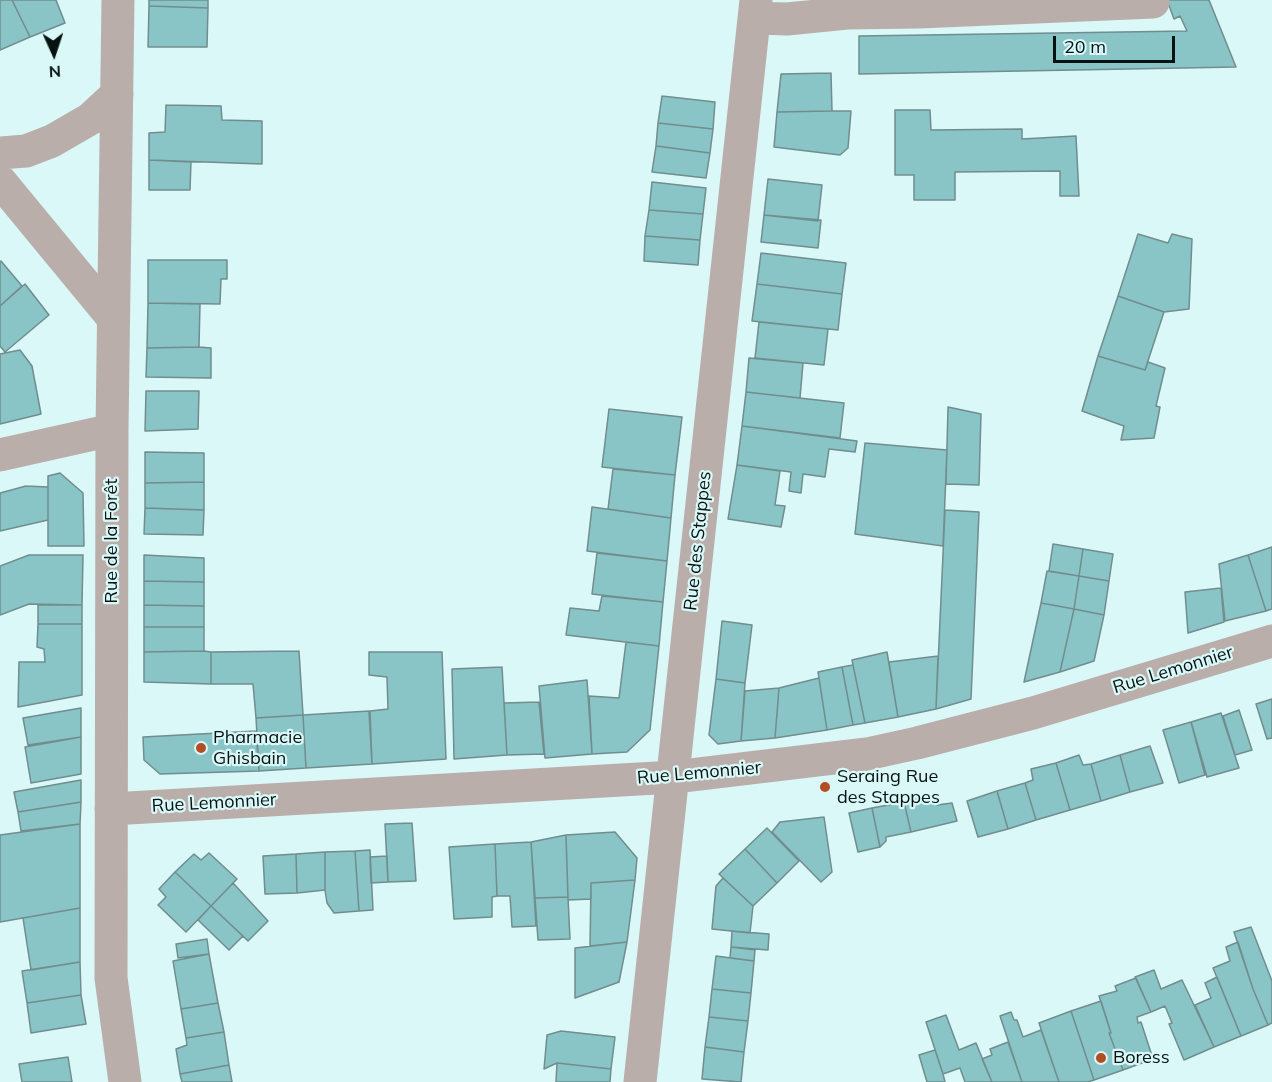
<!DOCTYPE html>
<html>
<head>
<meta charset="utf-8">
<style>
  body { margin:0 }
  #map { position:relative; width:1272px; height:1082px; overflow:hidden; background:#daf8f8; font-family:Mulish,sans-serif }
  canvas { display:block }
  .north { position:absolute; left:24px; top:24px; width:60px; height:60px; -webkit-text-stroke:4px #daf8f8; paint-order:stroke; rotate:177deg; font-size:16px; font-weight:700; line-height:24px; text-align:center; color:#061111 }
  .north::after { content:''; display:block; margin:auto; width:21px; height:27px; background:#061111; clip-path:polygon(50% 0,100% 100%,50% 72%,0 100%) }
  .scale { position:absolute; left:1053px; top:36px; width:122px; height:27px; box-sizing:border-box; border:3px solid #061111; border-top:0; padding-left:8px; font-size:18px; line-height:21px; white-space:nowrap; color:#061111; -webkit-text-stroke:4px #daf8f8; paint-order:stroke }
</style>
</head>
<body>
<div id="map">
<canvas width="1272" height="1082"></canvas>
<div class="north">N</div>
<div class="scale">20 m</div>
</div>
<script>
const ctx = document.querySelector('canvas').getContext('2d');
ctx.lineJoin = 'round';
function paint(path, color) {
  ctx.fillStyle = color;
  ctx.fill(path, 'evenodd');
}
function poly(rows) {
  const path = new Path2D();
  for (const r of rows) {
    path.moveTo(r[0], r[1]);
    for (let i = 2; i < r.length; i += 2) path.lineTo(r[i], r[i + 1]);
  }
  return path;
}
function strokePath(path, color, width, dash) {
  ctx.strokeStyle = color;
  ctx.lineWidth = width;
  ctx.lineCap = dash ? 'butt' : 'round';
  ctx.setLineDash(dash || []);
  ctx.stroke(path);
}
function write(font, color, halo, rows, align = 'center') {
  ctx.font = font + ' Mulish,sans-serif';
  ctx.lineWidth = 4.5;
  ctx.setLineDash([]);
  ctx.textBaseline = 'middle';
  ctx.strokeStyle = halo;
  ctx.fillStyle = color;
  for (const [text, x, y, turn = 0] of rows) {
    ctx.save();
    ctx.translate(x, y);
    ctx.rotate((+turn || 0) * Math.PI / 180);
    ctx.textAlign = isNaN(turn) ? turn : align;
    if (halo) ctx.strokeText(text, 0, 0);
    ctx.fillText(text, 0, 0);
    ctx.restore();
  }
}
const building = poly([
  [0,0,12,0,30,37,0,50,0,0],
  [12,0,56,0,65,23,30,37,12,0],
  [149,0,208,0,208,8,149,6,149,0],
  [1167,0,1209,0,1236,67,859,74,859,36,1187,31,1180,16,1174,19,1167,0],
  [149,6,208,8,207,47,148,47,149,6],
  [831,73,832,111,777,112,781,74,831,73],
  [662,96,715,102,713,129,658,123,662,96],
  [166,105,221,106,222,120,262,121,262,164,149,160,149,133,165,132,166,105],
  [895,110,930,110,931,130,1022,129,1022,139,1076,136,1079,196,1060,196,1060,171,955,172,955,200,914,200,914,175,895,175,895,110],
  [832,111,851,111,848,148,840,155,774,147,777,112,832,111],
  [658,123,713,129,710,153,656,146,658,123],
  [656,146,710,153,706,178,652,172,656,146],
  [149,160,191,162,190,190,149,190,149,160],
  [768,179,822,185,818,221,764,215,768,179],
  [652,182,706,188,703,214,649,210,652,182],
  [649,210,703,214,700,240,645,236,649,210],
  [764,215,821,220,818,248,761,242,764,215],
  [1138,234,1168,243,1172,234,1192,239,1189,309,1164,312,1118,296,1138,234],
  [645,236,700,240,698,265,644,261,645,236],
  [761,253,846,263,842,294,757,284,761,253],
  [148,260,227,260,227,279,221,279,220,304,148,303,148,260],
  [1,261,22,286,0,306,0,262,1,261],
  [25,284,49,315,5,352,0,346,0,306,25,284],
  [757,284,842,294,838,330,752,321,757,284],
  [1118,296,1164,312,1145,370,1098,356,1118,296],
  [148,303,200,304,199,347,147,348,148,303],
  [759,322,828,329,824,365,755,358,759,322],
  [199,347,211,348,211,378,146,377,147,348,199,347],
  [20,350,32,366,41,414,0,424,0,354,20,350],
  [1098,356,1145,370,1148,362,1165,368,1156,406,1160,407,1154,438,1121,440,1124,426,1082,411,1098,356],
  [749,358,803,363,800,398,746,392,749,358],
  [146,391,199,391,198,429,145,431,146,391],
  [746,392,844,403,840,438,742,426,746,392],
  [948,407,981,414,979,485,946,484,948,407],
  [609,409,682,417,675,475,602,467,609,409],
  [742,426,857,441,855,452,829,449,825,477,803,474,801,493,789,491,791,472,737,465,742,426],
  [865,443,947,450,943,546,855,534,865,443],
  [145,452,204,453,204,482,145,483,145,452],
  [737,465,780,471,775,505,785,506,781,527,728,519,737,465],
  [613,469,675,475,671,518,608,509,613,469],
  [60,473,83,493,84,546,48,546,48,476,60,473],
  [204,482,204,510,145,508,145,483,204,482],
  [26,486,48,487,48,520,0,531,0,493,26,486],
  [592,507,671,518,667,561,587,551,592,507],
  [145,508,204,510,203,535,144,534,145,508],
  [945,510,979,512,971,699,936,709,945,510],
  [1053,544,1083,549,1079,576,1049,571,1053,544],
  [1272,547,1272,609,1266,611,1248,555,1272,547],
  [1083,549,1113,554,1109,581,1079,576,1083,549],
  [597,553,667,561,663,602,592,594,597,553],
  [29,555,83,555,82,605,29,604,0,615,0,566,29,555],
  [144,555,204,558,204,582,144,581,144,555],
  [1248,555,1266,611,1225,621,1219,564,1248,555],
  [1047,571,1079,576,1074,609,1041,603,1047,571],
  [1079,576,1109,581,1104,615,1074,609,1079,576],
  [144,581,204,582,204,606,144,605,144,581],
  [1221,588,1224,622,1188,633,1185,592,1221,588],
  [602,596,663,602,659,646,566,635,570,608,599,611,602,596],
  [1041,603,1074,609,1060,672,1024,682,1041,603],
  [38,605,82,605,82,624,38,624,38,605],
  [144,605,204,606,204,627,144,627,144,605],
  [1074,609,1104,615,1094,661,1060,672,1074,609],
  [722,621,752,625,745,683,716,679,722,621],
  [38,624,82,624,82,695,18,707,19,662,45,662,44,649,37,647,38,624],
  [144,627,204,627,204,651,144,652,144,627],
  [626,642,659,646,650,730,627,752,592,754,589,696,619,698,626,642],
  [204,651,211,652,211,684,144,682,144,652,204,651],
  [299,651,303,715,256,718,253,684,211,684,211,652,299,651],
  [369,652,442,652,446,759,372,764,370,711,388,709,387,677,369,675,369,652],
  [887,652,898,717,865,723,852,660,887,652],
  [938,656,936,709,898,717,889,662,938,656],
  [853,665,865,723,853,725,842,667,853,665],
  [502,667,507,755,454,759,452,669,502,667],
  [842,667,853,725,827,730,818,672,842,667],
  [819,678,827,730,775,738,779,688,819,678],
  [716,679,745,683,741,741,718,744,709,735,716,679],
  [587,680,592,754,545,758,539,686,587,680],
  [779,688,775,738,741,741,745,691,779,688],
  [1272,699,1272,738,1267,739,1256,704,1272,699],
  [539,702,544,754,507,755,504,703,539,702],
  [81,708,81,737,28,745,23,718,81,708],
  [1239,710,1252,750,1235,755,1223,716,1239,710],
  [369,711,372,764,306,768,303,715,369,711],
  [1221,713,1239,768,1207,777,1191,722,1221,713],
  [303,715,306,768,259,771,256,718,303,715],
  [1191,722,1205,775,1179,783,1163,730,1191,722],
  [256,731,259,771,160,774,144,760,143,737,256,731],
  [81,737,81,774,31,783,25,747,81,737],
  [1150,746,1163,783,1130,792,1120,755,1150,746],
  [1079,755,1083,765,1091,764,1101,801,1070,810,1056,763,1079,755],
  [1120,755,1130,792,1101,801,1091,764,1120,755],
  [1056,763,1070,810,1036,820,1025,783,1033,780,1031,769,1056,763],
  [81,780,81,802,18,812,14,792,81,780],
  [1025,783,1036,820,1008,829,997,791,1025,783],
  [997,791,1008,829,978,837,967,801,997,791],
  [934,795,937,805,952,803,957,821,911,832,904,802,934,795],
  [81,802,80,824,21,831,18,812,81,802],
  [904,802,911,832,886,837,886,841,880,847,872,808,904,802],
  [872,808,880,847,858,852,849,813,872,808],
  [824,817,832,872,821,882,772,832,780,822,824,817],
  [412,823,416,881,388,882,385,824,412,823],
  [80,824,80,908,0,922,0,835,80,824],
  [767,828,799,861,777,883,745,849,767,828],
  [615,832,637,858,635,880,591,883,591,899,568,900,566,835,615,832],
  [566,835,568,897,535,898,531,842,566,835],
  [531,842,536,926,512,927,510,896,497,896,495,844,531,842],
  [495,844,497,896,492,897,492,917,454,919,449,847,495,844],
  [745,849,777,883,753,906,719,874,745,849],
  [370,850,373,910,359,911,355,851,370,850],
  [355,851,359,911,334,913,327,903,325,890,325,852,355,851],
  [325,852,325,890,297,893,296,854,325,852],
  [209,853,237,879,211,906,175,872,194,854,201,860,209,853],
  [296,854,297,893,265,894,263,856,296,854],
  [387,856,388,882,371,883,370,857,387,856],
  [175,872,211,906,186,932,158,905,166,897,159,889,175,872],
  [723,878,753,906,750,933,712,929,716,886,723,878],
  [635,880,627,942,590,946,591,883,635,880],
  [233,883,268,921,248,941,211,906,233,883],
  [568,897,570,939,538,940,535,898,568,897],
  [211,906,243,936,229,950,198,920,211,906],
  [80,908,80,962,31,970,23,918,80,908],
  [1251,927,1272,981,1272,1023,1268,1025,1253,989,1234,932,1251,927],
  [732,931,769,934,768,950,731,947,732,931],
  [207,939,209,954,178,958,176,944,207,939],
  [627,942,619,982,575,998,575,948,627,942],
  [1238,942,1253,989,1268,1025,1241,1036,1213,968,1230,961,1226,947,1238,942],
  [731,947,755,950,754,961,730,958,731,947],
  [209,954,218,1003,181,1009,173,961,209,954],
  [716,956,754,961,751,993,712,989,716,956],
  [80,962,81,995,27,1003,22,971,80,962],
  [1154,970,1161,989,1182,980,1214,1047,1184,1060,1169,1024,1172,1023,1165,1006,1151,1012,1135,977,1154,970],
  [1217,977,1241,1036,1214,1047,1195,1005,1211,998,1205,983,1217,977],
  [1136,978,1151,1012,1137,1017,1138,1023,1141,1022,1153,1059,1123,1070,1109,1033,1111,1033,1099,996,1117,991,1115,986,1136,978],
  [712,989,751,993,748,1021,709,1017,712,989],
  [81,995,86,1024,31,1033,27,1003,81,995],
  [1101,1001,1111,1033,1109,1033,1123,1070,1094,1080,1071,1011,1101,1001],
  [218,1003,224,1032,186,1038,181,1009,218,1003],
  [1071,1011,1094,1080,1088,1082,1059,1082,1039,1023,1071,1011],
  [1011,1012,1014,1020,1017,1020,1023,1037,1041,1030,1059,1082,1022,1082,1000,1016,1011,1012],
  [946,1015,959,1050,976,1043,992,1082,965,1082,960,1068,943,1074,926,1022,946,1015],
  [709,1017,748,1021,744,1052,705,1047,709,1017],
  [561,1031,615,1037,611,1069,557,1063,544,1069,547,1035,561,1031],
  [224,1032,229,1065,180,1074,176,1049,187,1045,186,1038,224,1032],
  [1008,1042,1022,1082,992,1082,982,1059,992,1055,990,1049,1008,1042],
  [705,1047,744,1052,741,1082,702,1079,705,1047],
  [935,1050,943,1074,945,1082,927,1082,919,1055,935,1050],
  [68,1057,72,1082,22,1082,19,1064,68,1057],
  [557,1063,611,1069,610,1082,556,1082,557,1063],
  [229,1065,232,1082,182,1082,180,1074,229,1065]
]);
paint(building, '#89c4c6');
strokePath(building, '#718d8d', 1.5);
strokePath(poly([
  [118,0,112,430,111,978,125,1082],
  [755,18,787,19,847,13,919,12,1153,2],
  [0,153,26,151,52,141,90,119,117,94],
  [0,181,113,318],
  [0,455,112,430],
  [111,809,674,777,867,754,917,743,1033,713,1272,641],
  [640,1082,756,0]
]), '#baaeaa', 33);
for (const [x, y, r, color] of [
  [201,748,6,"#b34d24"],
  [825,787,6,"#b34d24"],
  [1101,1058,6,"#b34d24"]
]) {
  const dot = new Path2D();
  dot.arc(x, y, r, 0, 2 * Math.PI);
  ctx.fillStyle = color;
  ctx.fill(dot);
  strokePath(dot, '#daf8f8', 2);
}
write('18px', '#061111', '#daf8f8', [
  ["Rue de la Forêt",112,541,-90],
  ["Rue des Stappes",698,541,-84],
  ["Rue Lemonnier",1173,670,-17],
  ["Rue Lemonnier",699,773,-5],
  ["Rue Lemonnier",214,803,-3]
]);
write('18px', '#061111', '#daf8f8', [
  ["Pharmacie",213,738],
  ["Ghisbain",213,759],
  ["Seraing Rue",837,777],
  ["des Stappes",837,798],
  ["Boress",1113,1058]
], 'left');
</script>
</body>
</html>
